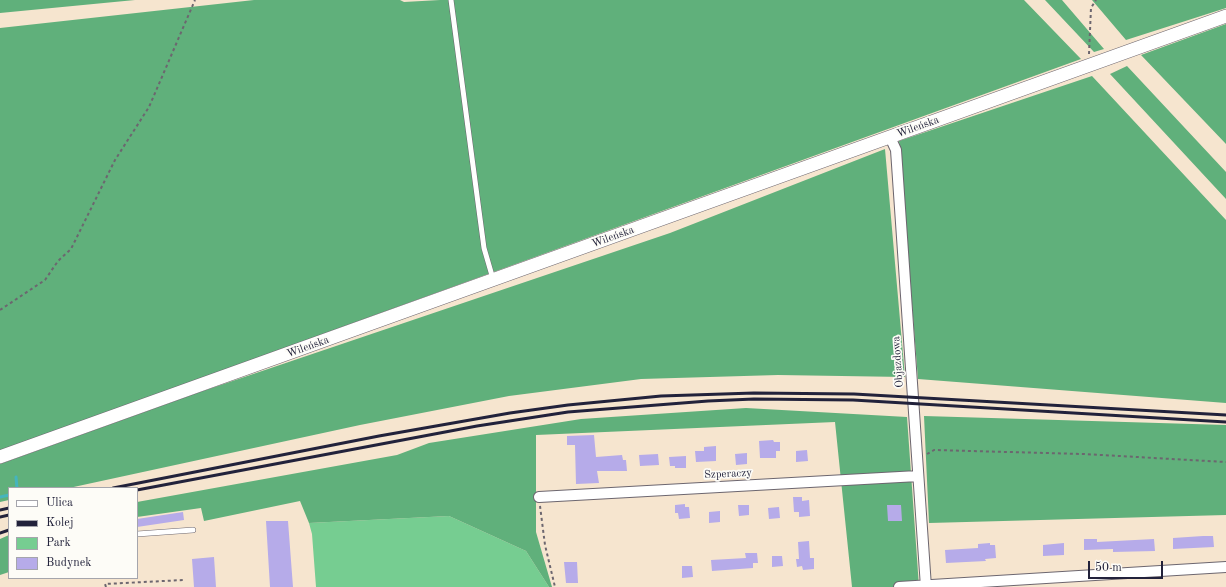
<!DOCTYPE html>
<html>
<head>
<meta charset="utf-8">
<style>
  body { margin:0 }
  #map { position:relative; width:1226px; height:587px; overflow:hidden; background:#f6e5cf; font-family:"Old Standard TT",serif }
  canvas { display:block }
  .legend { position:absolute; left:8px; top:487px; width:130px; height:92px; box-sizing:border-box; background:#fdfcf7; border:1px solid #a5a5ac; margin:0; padding:5px 7px; list-style:none; font-size:12px; color:#22223b }
  .legend li { display:flex; align-items:center; gap:8px; height:20px }
  .legend b { width:20px; border:1px solid #a5a5ac }
  .scale { position:absolute; left:1088px; top:561px; width:75px; height:18px; box-sizing:border-box; border:2px solid #22223b; border-top:0; padding-left:5px; font-size:12px; line-height:14px; white-space:nowrap; color:#22223b; -webkit-text-stroke:3px #fdfcf7; paint-order:stroke }
</style>
</head>
<body>
<div id="map">
<canvas width="1226" height="587"></canvas>
<ul class="legend">
<li><b style="height:5px;background:#fff"></b>Ulica</li>
<li><b style="height:5px;background:#22223b"></b>Kolej</li>
<li><b style="height:11px;background:#76cd91"></b>Park</li>
<li><b style="height:11px;background:#b6abe9"></b>Budynek</li>
</ul>
<div class="scale">50 m</div>
</div>
<script>
const ctx = document.querySelector('canvas').getContext('2d');
ctx.lineJoin = 'round';
function paint(path, color) {
  ctx.fillStyle = color;
  ctx.fill(path, 'evenodd');
}
function poly(rows) {
  const path = new Path2D();
  for (const r of rows) {
    path.moveTo(r[0], r[1]);
    for (let i = 2; i < r.length; i += 2) path.lineTo(r[i], r[i + 1]);
  }
  return path;
}
function strokePath(path, color, width, dash) {
  ctx.strokeStyle = color;
  ctx.lineWidth = width;
  ctx.lineCap = dash ? 'butt' : 'round';
  ctx.setLineDash(dash || []);
  ctx.stroke(path);
}
function write(font, color, halo, rows, align = 'center') {
  ctx.font = font + ' "Old Standard TT",serif';
  ctx.lineWidth = 3.5;
  ctx.setLineDash([]);
  ctx.textBaseline = 'middle';
  ctx.strokeStyle = halo;
  ctx.fillStyle = color;
  for (const [text, x, y, turn = 0] of rows) {
    ctx.save();
    ctx.translate(x, y);
    ctx.rotate((+turn || 0) * Math.PI / 180);
    ctx.textAlign = isNaN(turn) ? turn : align;
    if (halo) ctx.strokeText(text, 0, 0);
    ctx.fillText(text, 0, 0);
    ctx.restore();
  }
}
paint(poly([
  [449,516,526,551,549,587,316,587,312,534,309,523]
]), '#76cd91');
paint(poly([
  [0,0,135,0,0,13],
  [254,0,400,0,404,2,440,0,1024,0,1081,59,0,451,0,28],
  [1045,0,1062,0,1104,49,1094,52],
  [1092,0,1226,0,1226,8,1126,40],
  [1226,24,1226,144,1141,55],
  [1127,66,1226,172,1226,199,1110,74],
  [1092,76,1226,220,1226,403,918,379,899,141],
  [885,149,905,377,778,375,641,379,509,396,360,425,69,488,9,488,9,500,0,502,0,464,200,392,670,233],
  [746,408,907,417,919,587,852,587,835,422,536,435,536,532,552,587,549,587,526,551,449,516,309,523,300,501,204,521,201,508,137,517,137,502,397,455,429,443,581,419],
  [924,416,1226,425,1226,515,929,523],
  [9,535,9,572,0,575,0,539]
]), '#60b07b');
strokePath(poly([
  [16,477,17,488],
  [0,497,9,495]
]), '#45b4bd', 3);
paint(poly([
  [594,435,596,457,622,455,623,460,626,460,627,471,597,471,599,483,576,484,575,445,567,445,567,436],
  [773,440,774,442,780,442,780,451,776,451,776,458,760,458,759,441],
  [716,446,716,461,696,462,695,451,704,451,704,447],
  [807,450,808,461,796,462,796,451],
  [747,453,747,464,736,465,735,454],
  [658,454,659,465,640,466,639,455],
  [686,456,686,468,675,468,675,466,670,466,669,457],
  [793,497,802,497,802,501,809,500,810,516,799,517,799,512,794,512],
  [685,504,685,507,689,507,690,518,679,519,678,513,675,513,675,505],
  [738,505,749,505,749,515,739,516],
  [887,505,901,505,902,521,888,521],
  [779,507,780,518,769,519,768,508],
  [720,511,720,522,709,523,709,512],
  [183,512,184,520,137,527,137,519],
  [266,521,288,521,293,587,270,587],
  [1203,536,1213,536,1214,547,1173,549,1173,538],
  [1084,539,1097,539,1097,542,1154,539,1155,551,1113,552,1113,549,1084,550],
  [809,541,810,558,814,558,814,569,803,570,802,566,797,567,796,559,799,559,798,542],
  [990,543,990,545,995,545,996,558,985,559,986,561,946,563,945,550,978,548,978,544],
  [1064,543,1064,555,1043,556,1043,545],
  [745,553,757,553,758,563,753,563,753,568,712,571,711,560,746,558],
  [772,556,782,556,783,566,772,567],
  [214,557,216,587,194,587,192,559],
  [564,562,577,562,578,583,566,583],
  [682,566,692,566,693,577,682,578]
]), '#b6abe9');
const service = poly([
  [451,0,484,248,493,279],
  [137,534,193,530]
]);
const minor = poly([
  [890,137,896,150,926,587],
  [539,497,918,476],
  [899,587,1226,567]
]);
const tertiary = poly([
  [0,457,1226,16]
]);
strokePath(service, '#6c666f', 6);
strokePath(minor, '#6c666f', 12);
strokePath(tertiary, '#6c666f', 14);
strokePath(poly([
  [1089,54,1091,8,1096,0],
  [0,310,45,280,58,261,71,249,115,160,149,107,195,0],
  [927,454,934,450,1083,454,1226,462],
  [540,506,545,545,555,587],
  [106,587,105,584,183,580]
]), '#6c666f', 2, [3, 3]);
strokePath(service, '#fff', 5);
strokePath(minor, '#fff', 10);
strokePath(tertiary, '#fff', 13);
strokePath(poly([
  [113,488,379,436,510,413,568,405,661,396,754,393,854,394,1226,415],
  [137,490,477,426,568,412,708,401,754,399,853,400,1226,422],
  [0,510,9,508],
  [0,517,9,515],
  [0,533,9,530]
]), '#22223b', 3);
write('11px', '#22223b', '#fdfcf7', [
  ["Wileńska",918,127,-20],
  ["Wileńska",613,237,-20],
  ["Wileńska",308,347,-20],
  ["Objazdowa",898,362,-94],
  ["Szperaczy",728,474,-3]
]);
</script>
</body>
</html>
